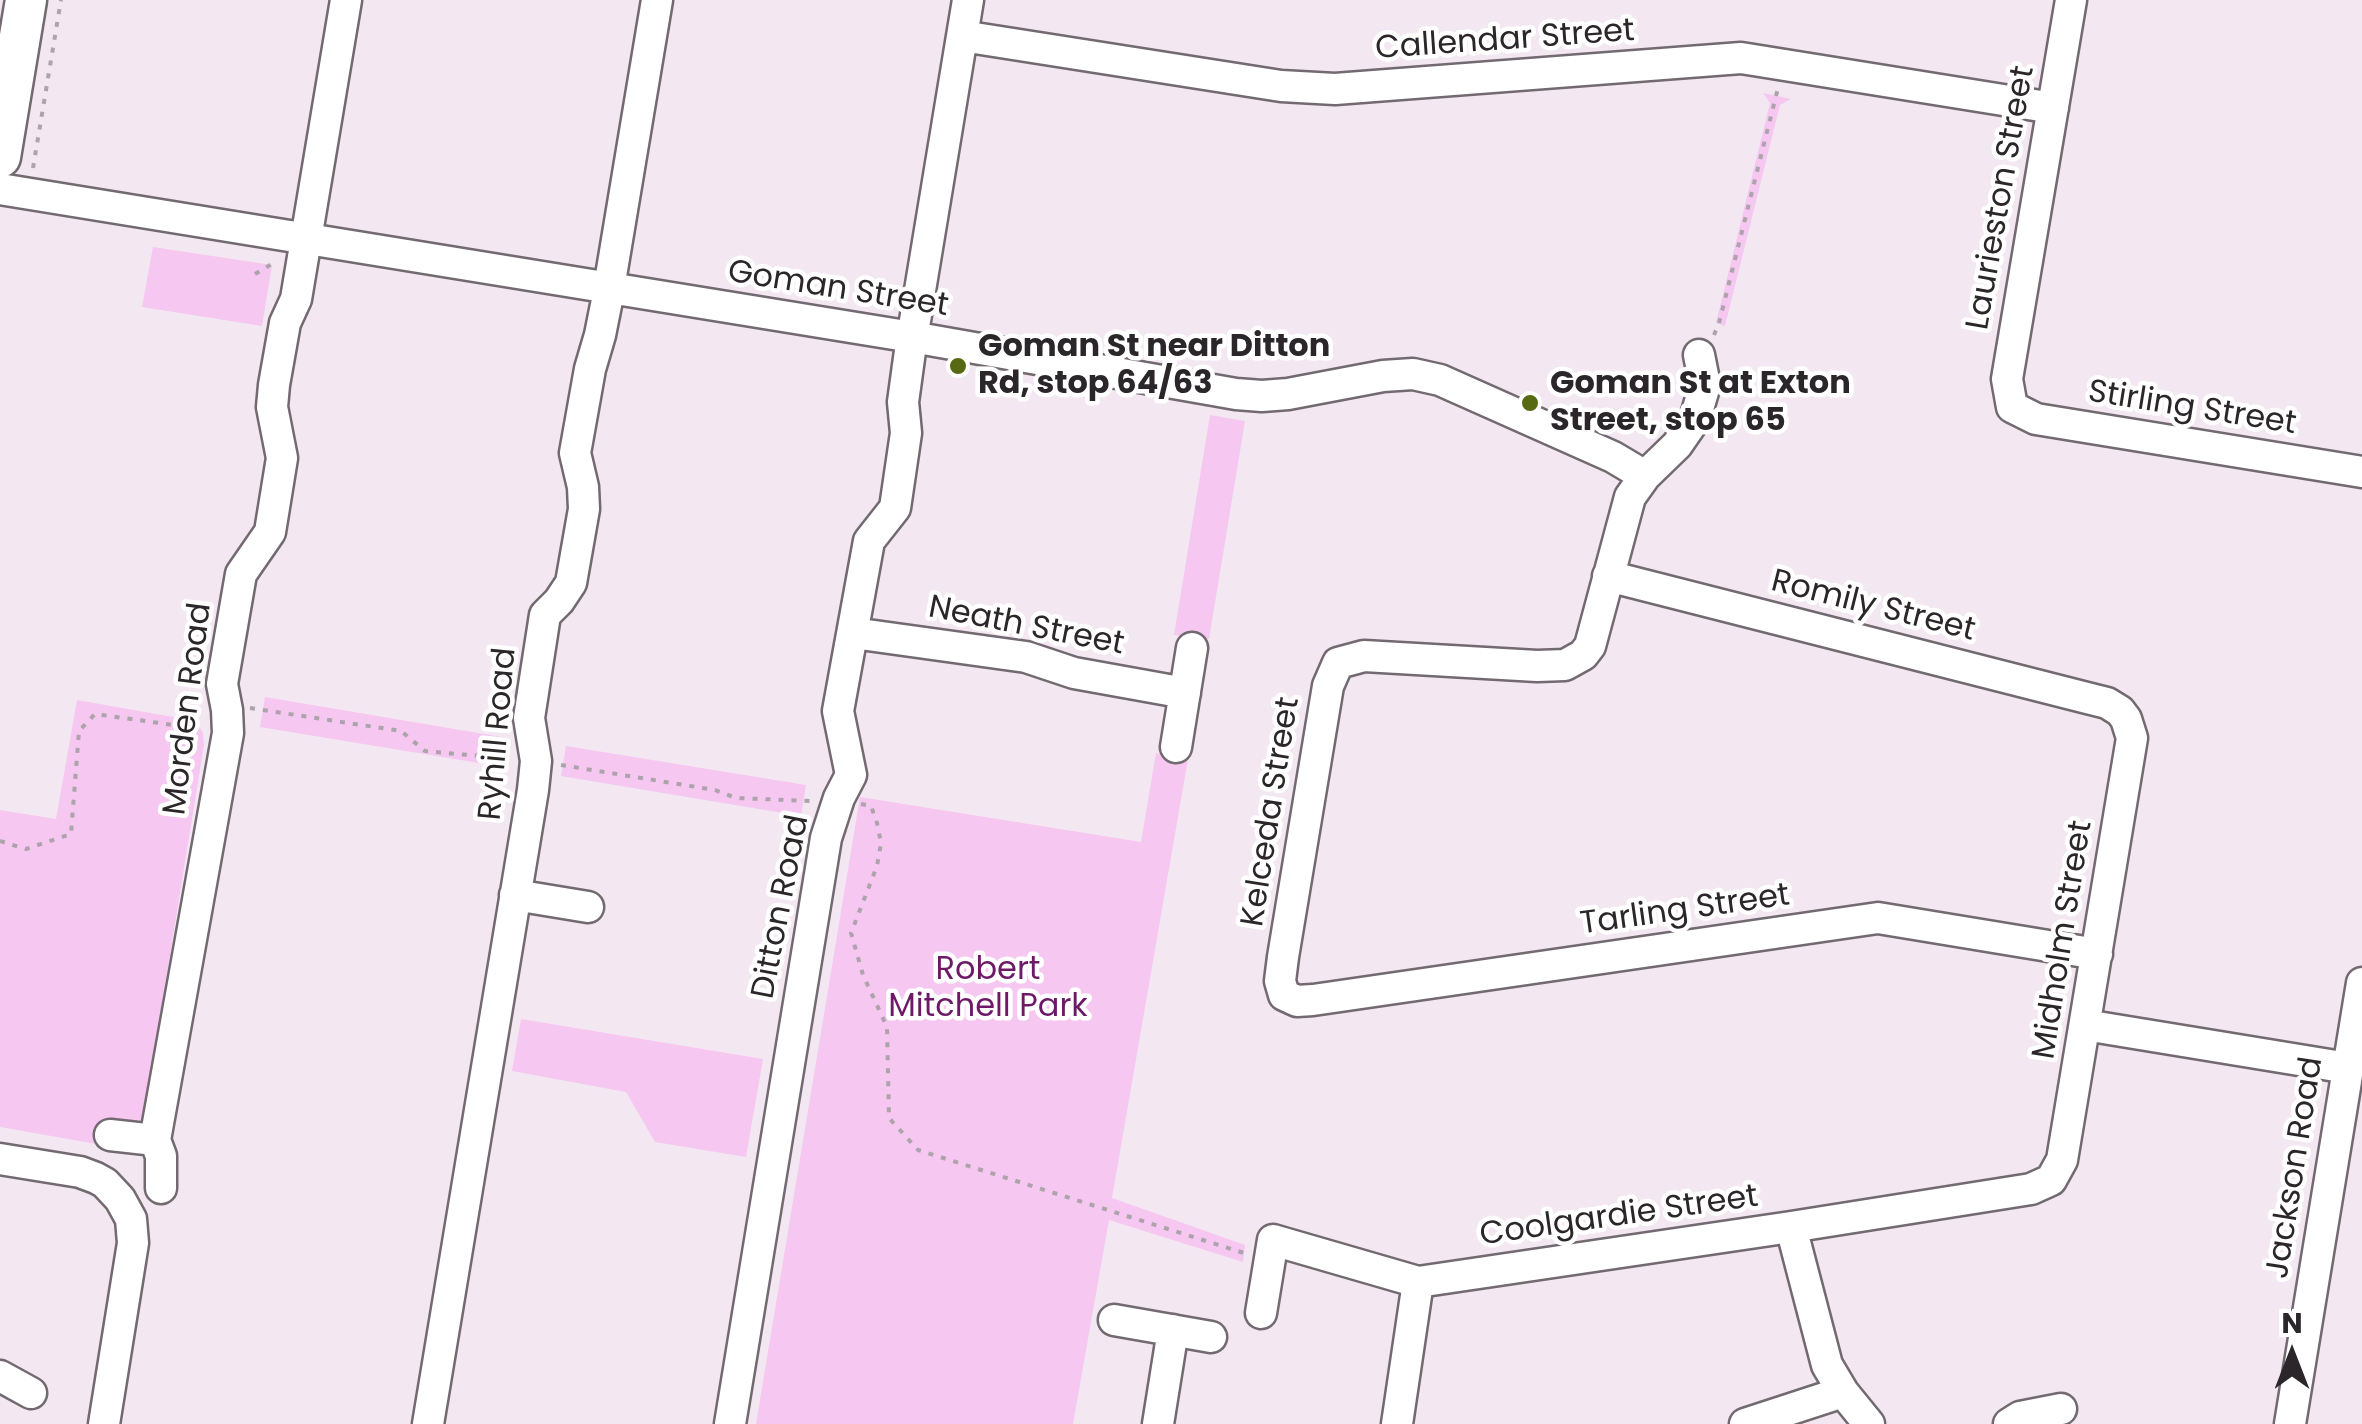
<!DOCTYPE html>
<html>
<head>
<meta charset="utf-8">
<style>
  body { margin:0 }
  #map { position:relative; width:2362px; height:1424px; overflow:hidden; background:#f3e8f2; font-family:Poppins,sans-serif }
  canvas { display:block }
  .north { position:absolute; left:2242px; top:1304px; width:100px; height:100px; -webkit-text-stroke:8px #fff; paint-order:stroke; rotate:0deg; font-size:28px; font-weight:700; line-height:40px; text-align:center; color:#2a2629 }
  .north::after { content:''; display:block; margin:auto; width:35px; height:45px; background:#2a2629; clip-path:polygon(50% 0,100% 100%,50% 72%,0 100%) }
</style>
</head>
<body>
<div id="map">
<canvas width="2362" height="1424"></canvas>
<div class="north">N</div>
</div>
<script>
const ctx = document.querySelector('canvas').getContext('2d');
ctx.lineJoin = 'round';
function paint(path, color) {
  ctx.fillStyle = color;
  ctx.fill(path, 'evenodd');
}
function poly(rows) {
  const path = new Path2D();
  for (const r of rows) {
    path.moveTo(r[0], r[1]);
    for (let i = 2; i < r.length; i += 2) path.lineTo(r[i], r[i + 1]);
  }
  return path;
}
function strokePath(path, color, width, dash) {
  ctx.strokeStyle = color;
  ctx.lineWidth = width;
  ctx.lineCap = dash ? 'butt' : 'round';
  ctx.setLineDash(dash || []);
  ctx.stroke(path);
}
function write(font, color, halo, rows, align = 'center') {
  ctx.font = font + ' Poppins,sans-serif';
  ctx.lineWidth = 9;
  ctx.setLineDash([]);
  ctx.textBaseline = 'middle';
  ctx.strokeStyle = halo;
  ctx.fillStyle = color;
  for (const [text, x, y, turn = 0] of rows) {
    ctx.save();
    ctx.translate(x, y);
    ctx.rotate((+turn || 0) * Math.PI / 180);
    ctx.textAlign = isNaN(turn) ? turn : align;
    if (halo) ctx.strokeText(text, 0, 0);
    ctx.fillText(text, 0, 0);
    ctx.restore();
  }
}
paint(poly([
  [1763,93,1791,99,1780,105,1725,326,1716,323,1770,103],
  [153,247,272,265,262,326,142,307],
  [1210,415,1245,421,1209,639,1174,635],
  [265,697,508,738,503,767,260,727],
  [77,700,196,721,203,733,204,745,142,1127,108,1146,0,1127,0,810,56,819],
  [566,746,806,785,801,816,561,776],
  [1156,753,1188,759,1112,1198,1245,1245,1243,1262,1109,1220,1073,1424,756,1424,860,797,1141,842],
  [521,1019,763,1059,746,1157,655,1142,626,1092,512,1071]
]), '#f6c7f0');
const minor = poly([
  [2071,0,2007,379,2012,407,2036,419,2362,472],
  [962,36,1281,86,1335,89,1741,58,2053,108],
  [0,189,912,337,1236,394,1262,396,1288,394,1383,376,1413,374,1440,380,1613,457,1645,476],
  [1699,355,1705,385,1695,419,1677,445,1645,476,1630,497,1590,646,1583,655,1565,665,1537,666,1364,656,1338,663,1328,686,1283,957,1280,981,1284,995,1297,1001,1313,1000,1878,918,2097,954],
  [853,633,1026,657,1074,673,1185,693],
  [1176,747,1192,648],
  [515,895,588,907],
  [2085,1025,2348,1068],
  [110,1135,155,1140],
  [0,1159,80,1172,96,1178,105,1183,120,1199,131,1219,133,1243,104,1424],
  [161,1188,161,1156,155,1140,228,733,227,710,222,684,241,574,270,532,282,458,272,407,274,385,285,323,296,299,346,0],
  [1791,1227,1827,1365,1843,1392,1869,1424],
  [1261,1313,1273,1240,1418,1282,1791,1227,2031,1189,2051,1180,2062,1160,2132,738,2126,719,2120,711,2107,703,2087,698,1608,576],
  [1114,1320,1211,1337],
  [0,1376,31,1393],
  [428,1424,533,790,536,761,529,718,545,615,559,601,571,583,584,509,583,487,575,453,590,369,600,335,607,300,657,0],
  [730,1424,826,838,839,798,851,775,838,711,869,541,895,508,906,433,903,402,910,351,968,0],
  [1158,1424,1173,1330],
  [1397,1424,1418,1282],
  [1745,1424,1843,1392],
  [2009,1424,2020,1417,2061,1409],
  [2290,1424,2362,983]
]);
const major = poly([
  [0,157,26,0]
]);
strokePath(minor, '#726971', 35);
strokePath(major, '#726971', 45);
strokePath(poly([
  [33,168,61,0],
  [255,274,277,261],
  [1714,335,1719,323,1778,88],
  [250,708,401,731,425,751,512,759],
  [561,765,715,790,736,798,812,801],
  [861,804,871,806,877,823,881,843,877,866,851,933,863,975,887,1027,889,1118,918,1150,1244,1253],
  [0,841,26,849,71,834,79,731,95,714,202,729]
]), '#aca3ab', 4, [5, 8]);
strokePath(minor, '#fff', 30);
strokePath(major, '#fff', 40);
for (const [x, y, r, color] of [
  [958,366,10,"#586913"],
  [1530,403,10,"#586913"]
]) {
  const dot = new Path2D();
  dot.arc(x, y, r, 0, 2 * Math.PI);
  ctx.fillStyle = color;
  ctx.fill(dot);
  strokePath(dot, '#fff', 4);
}
write('32px', '#2a2629', '#fff', [
  ["Callendar Street",1505,41,-4],
  ["Laurieston Street",2002,198,-80],
  ["Goman Street",838,290,9],
  ["Stirling Street",2192,409,9],
  ["Romily Street",1873,607,14],
  ["Neath Street",1026,627,11],
  ["Morden Road",189,709,-83],
  ["Ryhill Road",499,734,-85],
  ["Kelceda Street",1272,812,-81],
  ["Ditton Road",782,907,-79],
  ["Tarling Street",1685,911,-8],
  ["Midholm Street",2064,940,-81],
  ["Jackson Road",2296,1168,-81],
  ["Coolgardie Street",1619,1217,-8]
]);
write('bold 32px', '#2a2629', '#fff', [
  ["Goman St near Ditton",978,348],
  ["Rd, stop 64/63",978,385],
  ["Goman St at Exton",1550,385],
  ["Street, stop 65",1550,422]
], 'left');
write('32px', '#6d1968', '#fff', [
  ["Robert",988,971],
  ["Mitchell Park",988,1008]
]);
</script>
</body>
</html>
